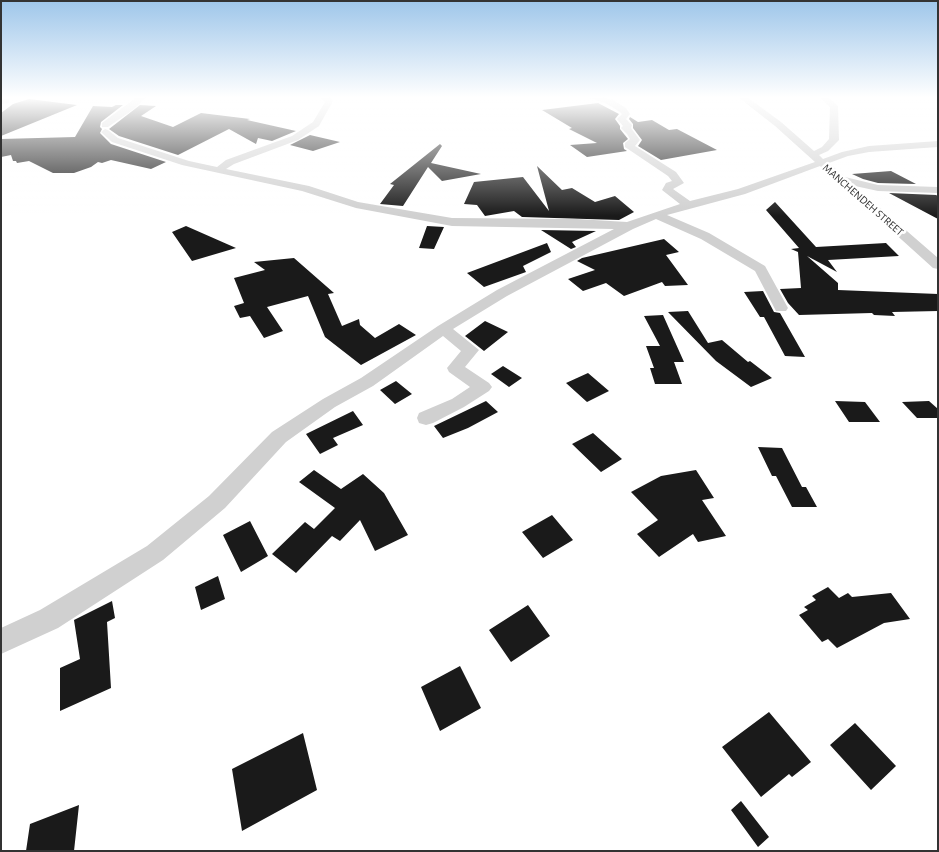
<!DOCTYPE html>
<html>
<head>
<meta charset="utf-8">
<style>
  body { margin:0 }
  #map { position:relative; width:939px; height:852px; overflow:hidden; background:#fff; font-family:"Alegreya Sans",sans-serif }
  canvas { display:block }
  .frame { position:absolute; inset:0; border:2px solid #333; pointer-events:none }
</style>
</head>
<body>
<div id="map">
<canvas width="939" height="852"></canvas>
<div class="frame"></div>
</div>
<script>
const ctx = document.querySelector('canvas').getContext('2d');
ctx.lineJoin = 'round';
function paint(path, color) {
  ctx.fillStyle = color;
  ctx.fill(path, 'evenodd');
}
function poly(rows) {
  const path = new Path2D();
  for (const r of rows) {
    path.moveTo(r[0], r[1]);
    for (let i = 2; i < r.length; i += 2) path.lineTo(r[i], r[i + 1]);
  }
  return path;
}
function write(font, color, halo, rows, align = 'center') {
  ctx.font = font + ' "Alegreya Sans",sans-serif';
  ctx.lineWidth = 5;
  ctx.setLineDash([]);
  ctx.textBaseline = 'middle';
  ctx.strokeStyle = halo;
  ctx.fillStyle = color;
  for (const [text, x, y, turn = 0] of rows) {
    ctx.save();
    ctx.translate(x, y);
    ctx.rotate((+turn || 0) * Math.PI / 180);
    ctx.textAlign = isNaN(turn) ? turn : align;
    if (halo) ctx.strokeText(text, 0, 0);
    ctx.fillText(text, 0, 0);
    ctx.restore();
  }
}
paint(poly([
  [29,99,77,105,1,136,1,113,13,104],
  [598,103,619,114,615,119,620,126,620,129,628,139,623,143,624,149,627,151,587,157,570,145,597,143,569,129,572,128,542,110],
  [116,105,123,105,101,122,100,127,102,129,100,133,111,144,166,162,151,169,111,160,102,163,98,162,91,167,74,173,53,173,29,161,17,163,16,161,13,161,11,155,1,157,1,139,75,137,93,106,112,107],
  [140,105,156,106,141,116,173,127,201,113,250,119,247,120,296,131,272,141,258,138,256,144,229,129,178,155,119,136,109,129],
  [630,117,638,122,652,120,669,130,677,129,717,150,661,160,638,146,642,140,633,128,633,124,629,119],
  [310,135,340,142,313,151,290,145],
  [440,144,442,146,431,163,481,174,442,181,428,167,403,206,380,204,394,185,390,184],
  [537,166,562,190,572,188,595,202,615,196,634,212,619,220,522,217,514,211,485,216,477,205,464,204,474,182,523,177,549,211],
  [891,171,916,184,878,183,863,179,852,174],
  [889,193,936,195,938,196,938,219],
  [775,202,816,247,886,243,899,256,828,260,837,272,807,256,838,283,838,290,938,294,938,311,892,312,895,316,874,315,872,313,799,315,788,303,780,289,801,288,798,252,791,249,799,248,766,210],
  [186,226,236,248,192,261,172,232],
  [427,226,444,227,434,249,419,248],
  [541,230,596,231,572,242,576,247,571,249],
  [664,239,679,252,666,255,688,285,665,286,662,282,624,296,606,283,583,291,568,279,595,270,577,261,582,258],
  [547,243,551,252,523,266,526,272,484,287,467,273],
  [294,258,334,293,328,294,342,326,359,319,360,325,375,338,399,324,416,335,361,365,325,337,308,296,267,307,283,331,264,338,250,316,240,318,234,306,244,303,234,278,265,270,254,262],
  [763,291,774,312,780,313,805,357,785,356,764,317,760,317,744,292],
  [688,311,708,343,722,340,748,362,750,361,772,378,751,387,716,361,668,312],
  [663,315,684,362,674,362,682,384,655,384,650,368,654,368,646,346,660,346,644,316],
  [485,321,508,332,484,351,465,336],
  [503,366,522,378,509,387,491,374],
  [588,373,609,391,587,402,566,383],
  [396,381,412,394,395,404,380,390],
  [486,401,498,412,468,428,443,438,434,426],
  [835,401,865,402,880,422,849,422],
  [929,401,938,409,938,418,917,418,902,402],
  [353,411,363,425,333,438,338,445,320,454,306,434],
  [593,433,622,459,601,472,572,444],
  [758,447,782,448,802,487,806,487,817,507,792,507,776,476,772,476],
  [314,470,341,489,363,474,384,493,408,535,375,551,360,520,340,541,332,536,296,573,272,554,305,522,314,529,335,508,299,482],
  [696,470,714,498,702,500,726,536,698,542,693,534,659,557,637,534,658,520,631,492,661,476],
  [552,515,573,540,543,558,522,532],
  [250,521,268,556,241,572,223,535],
  [218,576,225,599,201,610,195,587],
  [828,587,839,598,848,593,852,597,891,593,910,619,884,623,837,648,828,639,822,642,799,615,808,610,804,607,816,600,812,596],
  [112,601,115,618,107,622,111,688,60,711,60,668,80,659,74,620],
  [528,605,550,636,511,662,489,630],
  [460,666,481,708,440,731,421,687],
  [769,712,811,762,792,777,789,774,761,797,722,747],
  [855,723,896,766,871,790,830,745],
  [303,733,317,790,242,831,232,769],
  [741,801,769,837,758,847,731,810],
  [79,805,74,851,26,851,30,824]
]), '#1a1a1a');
paint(poly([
  [137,97,146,97,134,109,108,127,102,127,102,123,137,97],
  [320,97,329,97,333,101,319,126,298,140,234,164,226,169,309,186,358,202,452,218,577,219,627,222,680,204,662,190,666,183,672,181,668,176,625,147,625,143,630,139,627,134,621,128,623,126,617,119,622,114,620,112,607,104,587,97,601,97,613,100,626,108,630,114,626,119,632,125,631,128,640,140,635,146,676,172,684,183,673,189,690,201,738,189,815,162,775,126,738,97,747,97,781,122,814,151,822,147,829,139,830,107,819,97,828,97,838,106,839,140,828,151,819,155,823,159,842,152,869,146,938,141,938,147,869,152,848,156,829,163,845,177,878,185,938,187,938,193,878,191,855,186,938,258,938,269,933,268,820,166,745,194,667,215,709,233,765,266,788,308,786,311,776,311,755,271,701,239,656,219,633,229,507,296,453,329,479,350,465,367,489,383,492,387,489,391,464,407,433,423,426,425,419,423,417,418,419,413,452,399,470,387,449,372,447,368,461,351,443,336,373,386,335,407,286,442,225,508,163,560,58,628,1,654,1,628,40,610,147,546,209,496,272,432,323,399,361,378,438,326,497,290,614,229,452,226,356,208,302,191,182,165,112,142,101,132,105,129,108,130,118,138,189,161,217,167,226,160,292,136,313,122,325,102,320,97],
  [6,99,9,99,9,103,1,104,1,100,6,99]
]), '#d0d0d0');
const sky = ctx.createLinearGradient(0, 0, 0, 216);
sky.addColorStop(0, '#9ec6ea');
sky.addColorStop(0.45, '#fff');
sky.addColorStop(1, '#ffffff00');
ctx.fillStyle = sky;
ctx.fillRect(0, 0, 939, 216);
write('11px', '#333', '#fff', [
  ["MANCHENDEH STREET",863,200,41]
]);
</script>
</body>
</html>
